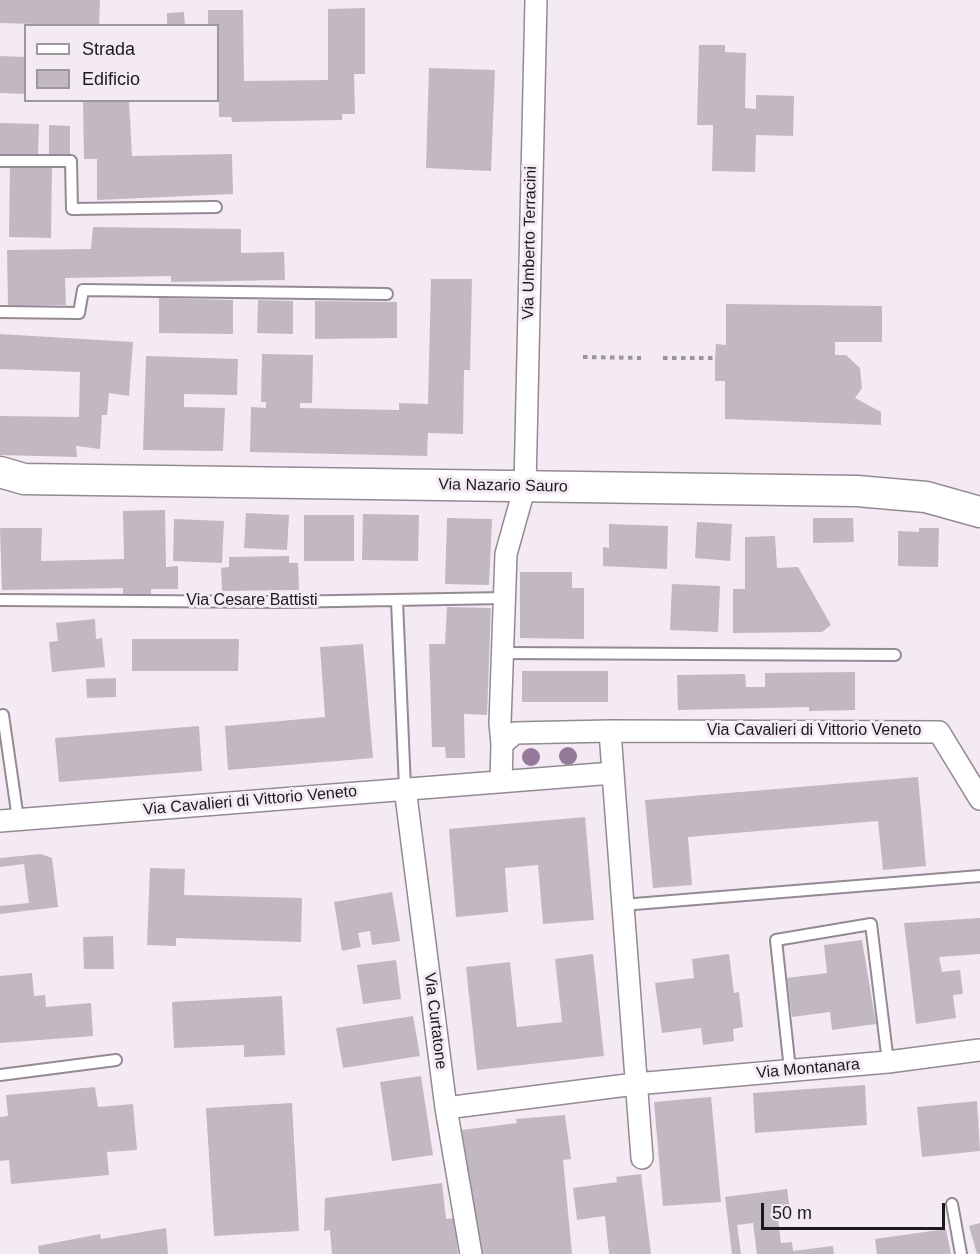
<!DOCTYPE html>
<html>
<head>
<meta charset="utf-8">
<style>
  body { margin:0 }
  #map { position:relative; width:980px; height:1254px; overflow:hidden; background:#f3eaf4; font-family:Arial,sans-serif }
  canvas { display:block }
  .legend { position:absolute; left:24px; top:24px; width:195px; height:78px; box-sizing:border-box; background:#f3eaf4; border:2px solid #9d979e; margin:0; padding:8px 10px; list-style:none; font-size:18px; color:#1d1a1d }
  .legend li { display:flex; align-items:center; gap:12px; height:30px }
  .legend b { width:30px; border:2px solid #9d979e }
  .scale { position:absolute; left:761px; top:1203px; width:184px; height:27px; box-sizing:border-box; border:3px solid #1d1a1d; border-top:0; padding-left:8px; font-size:18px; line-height:21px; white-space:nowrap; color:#1d1a1d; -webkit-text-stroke:4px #f3eaf4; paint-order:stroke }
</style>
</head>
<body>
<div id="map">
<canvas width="980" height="1254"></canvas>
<ul class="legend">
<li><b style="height:8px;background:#fff"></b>Strada</li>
<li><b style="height:16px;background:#c2b8c2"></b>Edificio</li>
</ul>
<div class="scale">50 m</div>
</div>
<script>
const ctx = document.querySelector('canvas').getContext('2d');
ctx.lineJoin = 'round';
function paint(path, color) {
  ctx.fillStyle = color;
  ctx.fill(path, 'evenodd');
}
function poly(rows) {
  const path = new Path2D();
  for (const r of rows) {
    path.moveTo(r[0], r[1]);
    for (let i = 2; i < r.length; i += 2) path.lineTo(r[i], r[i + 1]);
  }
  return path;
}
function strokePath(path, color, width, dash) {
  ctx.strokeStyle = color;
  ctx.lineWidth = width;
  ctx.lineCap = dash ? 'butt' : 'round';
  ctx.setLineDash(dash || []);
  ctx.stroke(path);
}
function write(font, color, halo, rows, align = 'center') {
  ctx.font = font + ' Arial,sans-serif';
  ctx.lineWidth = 6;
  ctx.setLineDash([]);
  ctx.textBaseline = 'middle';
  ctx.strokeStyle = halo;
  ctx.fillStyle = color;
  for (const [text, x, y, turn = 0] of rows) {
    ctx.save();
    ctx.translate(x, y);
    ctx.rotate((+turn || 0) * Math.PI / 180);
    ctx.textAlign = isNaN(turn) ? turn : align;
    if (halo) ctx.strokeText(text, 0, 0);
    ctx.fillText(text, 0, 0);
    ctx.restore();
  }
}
paint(poly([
  [0,0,100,0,99,26,0,23],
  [365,8,365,74,354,74,355,114,342,114,342,120,232,122,231,117,219,117,218,26,208,26,208,10,243,10,244,81,328,80,328,9],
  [184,12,185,26,167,26,167,13],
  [699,45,725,45,725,52,746,53,745,108,756,109,756,95,794,96,793,136,756,135,755,172,712,171,713,125,697,125],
  [0,56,26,57,26,94,0,93],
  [429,68,495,70,491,171,426,168],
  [83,100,129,100,132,156,232,154,233,194,97,200,97,159,84,159],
  [0,123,39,124,38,155,0,154],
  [49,125,70,126,70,155,49,155],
  [10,165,52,166,51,238,9,237],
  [93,227,241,229,241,253,284,252,285,280,171,282,171,276,65,278,66,305,8,306,7,250,91,249],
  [431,279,472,279,470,370,464,370,463,434,428,433,427,456,250,452,251,407,266,408,266,402,261,402,262,354,313,355,312,403,300,403,300,408,399,410,399,403,428,404],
  [159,298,233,300,233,334,159,333],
  [258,300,293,301,293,334,257,333],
  [315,301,397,302,397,338,315,339],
  [726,304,882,306,882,342,835,342,835,355,846,355,860,368,862,388,855,398,881,412,881,425,725,419,725,381,715,381,715,358,716,344,726,345],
  [0,334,133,342,129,396,109,393,107,415,102,415,100,449,76,446,77,457,0,455,0,416,79,417,80,372,0,369],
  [146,356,238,359,237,395,184,394,184,407,225,408,223,451,143,450],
  [165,510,166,567,178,566,178,589,151,589,151,594,123,595,123,588,2,590,0,528,42,528,41,561,124,559,123,511],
  [246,513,289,515,287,550,244,548],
  [363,514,419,515,418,561,362,560],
  [304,515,354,515,354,561,304,561],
  [447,518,492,519,489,585,445,584],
  [813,518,853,518,854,542,813,543],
  [174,519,224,521,222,563,173,561],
  [697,522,732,524,730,561,695,558],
  [609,524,668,526,667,569,603,566,603,547,609,548],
  [919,528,939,528,938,567,898,566,898,531,919,532],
  [775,536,777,568,798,567,831,625,822,632,733,633,733,589,745,589,745,537],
  [289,556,289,563,298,563,299,590,222,591,221,568,229,567,229,557],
  [520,572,572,572,572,588,584,588,584,639,520,638],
  [672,584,720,586,718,632,670,630],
  [447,607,491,608,487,715,464,714,465,758,446,758,445,747,432,747,429,644,445,644],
  [95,619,96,639,102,638,105,667,52,672,49,642,58,641,56,623],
  [132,639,239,639,238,671,132,671],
  [363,644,373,758,228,770,225,726,325,717,320,647],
  [522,671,608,671,608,702,522,702],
  [855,672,855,710,809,711,809,707,678,710,677,675,745,674,746,687,765,687,765,673],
  [116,678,116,697,87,698,86,679],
  [199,726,202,771,59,782,55,738],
  [918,777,926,866,883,870,878,821,688,837,692,885,653,888,645,800],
  [585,817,594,920,543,924,538,865,505,868,508,912,456,917,449,829],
  [41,854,52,858,58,907,0,914,0,906,29,903,24,864,0,867,0,858],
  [150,868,185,869,184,895,302,898,301,942,176,938,176,946,147,945],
  [392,892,400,941,372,945,370,931,358,933,361,947,342,951,334,902],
  [980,918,980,954,939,957,942,972,960,970,963,994,953,995,956,1018,916,1024,904,923],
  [113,936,114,969,84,969,83,937],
  [862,940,876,1024,832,1030,830,1012,792,1017,787,978,827,973,824,945],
  [593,954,604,1056,477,1070,466,967,510,962,517,1027,562,1022,555,959],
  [729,954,734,993,739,992,743,1027,733,1029,734,1041,703,1045,701,1028,662,1033,655,983,694,978,692,959],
  [396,960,401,999,363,1004,357,965],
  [32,973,34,996,45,995,46,1007,91,1003,93,1036,0,1043,0,976],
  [282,996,285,1055,244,1057,244,1045,174,1048,172,1002],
  [413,1016,420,1056,343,1068,336,1028],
  [421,1076,433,1155,392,1161,380,1082],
  [865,1085,867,1125,755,1133,753,1093],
  [95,1087,98,1107,133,1104,137,1150,107,1152,109,1175,11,1184,9,1160,0,1161,0,1117,8,1116,6,1095],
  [711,1097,721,1202,663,1206,654,1102],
  [977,1101,980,1151,922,1157,917,1107],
  [292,1103,299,1231,214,1236,206,1108],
  [565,1115,571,1159,563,1160,572,1254,479,1254,462,1130,517,1123,516,1119],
  [641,1174,651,1254,609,1254,605,1216,577,1220,573,1188,617,1182,616,1177],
  [442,1183,446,1219,454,1218,458,1254,332,1254,330,1230,324,1231,325,1198],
  [787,1189,790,1209,777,1211,781,1243,792,1242,793,1251,833,1246,834,1254,757,1254,753,1223,737,1225,741,1254,732,1254,725,1197],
  [980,1223,980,1254,977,1254,969,1226],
  [166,1228,168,1254,39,1254,38,1246,100,1234,101,1239],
  [946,1229,951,1254,877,1254,875,1239]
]), '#c2b8c2');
const service = poly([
  [0,161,71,161,72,209,216,207],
  [0,312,79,313,83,290,387,294],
  [0,600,281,602,504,598],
  [397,601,405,788],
  [503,653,895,655],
  [3,715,18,819],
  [622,905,980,876],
  [790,1070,776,940,871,924,888,1062],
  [0,1075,116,1060],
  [952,1204,961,1254]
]);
const minor = poly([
  [610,731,939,732,980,799],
  [502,744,500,723,506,554,525,486,536,0],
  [613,773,642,1158],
  [405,788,446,1108,471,1254],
  [0,821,613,773,610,731,515,733,502,744,501,782],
  [446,1108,635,1084,888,1062,980,1050]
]);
const secondary = poly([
  [0,472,24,479,857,491,926,497,980,512]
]);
strokePath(service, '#938a93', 14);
strokePath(minor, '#938a93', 24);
strokePath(secondary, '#938a93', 33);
strokePath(poly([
  [583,357,641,358],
  [663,358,715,358]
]), '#9c959c', 4, [4.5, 4.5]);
strokePath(service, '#fff', 10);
strokePath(minor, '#fff', 21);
strokePath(secondary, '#fff', 30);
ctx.fillStyle = '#957998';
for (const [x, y] of [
  [568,756],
  [531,757]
]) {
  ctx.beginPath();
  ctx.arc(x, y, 9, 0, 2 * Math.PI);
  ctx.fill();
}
write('16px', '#1d1a1d', '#f3eaf4', [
  ["Via Umberto Terracini",530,243,-89],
  ["Via Nazario Sauro",503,486,1],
  ["Via Cesare Battisti",252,601],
  ["Via Cavalieri di Vittorio Veneto",814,731],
  ["Via Cavalieri di Vittorio Veneto",250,801,-5],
  ["Via Curtatone",435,1021,83],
  ["Via Montanara",808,1069,-5]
]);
</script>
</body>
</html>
